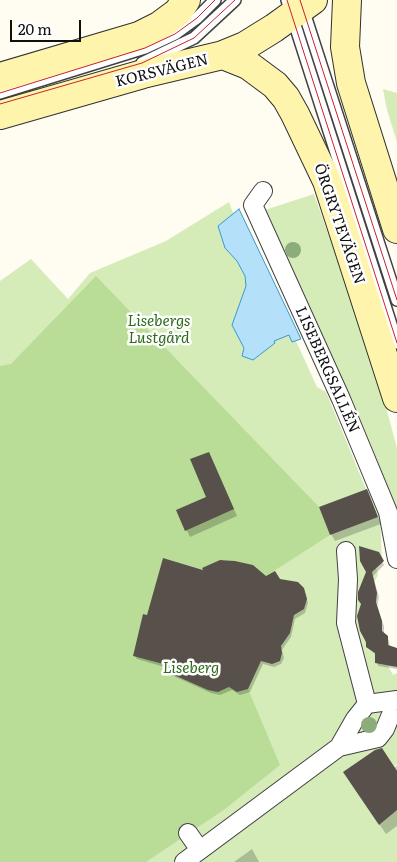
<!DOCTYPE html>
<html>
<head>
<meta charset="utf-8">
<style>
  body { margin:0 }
  #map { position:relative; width:397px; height:862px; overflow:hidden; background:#fffcf1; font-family:Literata,serif }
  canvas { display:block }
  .scale { position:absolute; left:10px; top:20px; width:71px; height:22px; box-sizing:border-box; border:2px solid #0f0f0f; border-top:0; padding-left:6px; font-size:15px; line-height:18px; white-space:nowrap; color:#0f0f0f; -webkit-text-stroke:4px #fff; paint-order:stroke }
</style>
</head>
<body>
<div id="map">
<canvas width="397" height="862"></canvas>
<div class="scale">20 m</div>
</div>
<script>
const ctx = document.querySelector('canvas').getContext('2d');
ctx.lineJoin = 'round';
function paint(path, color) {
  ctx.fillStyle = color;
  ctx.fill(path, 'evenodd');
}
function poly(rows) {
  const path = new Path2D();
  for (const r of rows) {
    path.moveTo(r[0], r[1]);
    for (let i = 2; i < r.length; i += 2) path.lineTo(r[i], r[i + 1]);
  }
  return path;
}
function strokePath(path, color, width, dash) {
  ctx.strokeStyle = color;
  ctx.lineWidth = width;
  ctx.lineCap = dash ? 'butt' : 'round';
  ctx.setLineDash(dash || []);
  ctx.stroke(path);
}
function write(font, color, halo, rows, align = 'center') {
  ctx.font = font + ' Literata,serif';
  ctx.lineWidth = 5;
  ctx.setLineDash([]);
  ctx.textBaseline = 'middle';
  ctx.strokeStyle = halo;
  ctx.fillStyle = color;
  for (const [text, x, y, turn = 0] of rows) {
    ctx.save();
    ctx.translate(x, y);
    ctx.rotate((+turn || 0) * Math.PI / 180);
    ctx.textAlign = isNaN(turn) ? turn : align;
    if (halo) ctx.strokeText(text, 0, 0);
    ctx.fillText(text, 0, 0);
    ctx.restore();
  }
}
paint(poly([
  [383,89,397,93,397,142,387,110],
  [314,194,373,359,397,448,397,508,368,438,265,210],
  [229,202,233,213,239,209,301,339,296,341,317,387,326,392,366,489,370,488,380,516,382,563,376,567,378,575,373,584,377,593,374,600,379,610,376,616,382,621,379,632,388,636,391,665,388,666,393,675,397,673,397,764,394,767,397,770,397,862,0,862,0,281,31,259,68,299,90,273,166,241]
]), '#d5ecb9');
paint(poly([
  [96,276,319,507,330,535,266,576,253,565,235,561,220,560,201,569,163,558,147,615,143,615,133,656,167,665,218,692,229,687,237,692,248,689,280,765,225,809,146,862,0,862,0,366,11,364]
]), '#b9dd97');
const water = poly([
  [239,209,301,339,292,342,289,335,274,341,275,343,253,360,242,356,244,348,232,325,246,286,245,276,237,261,225,248,218,226,239,209]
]);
paint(water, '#b4e1f9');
strokePath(water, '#3899d3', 1);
paint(poly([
  [212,459,237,516,190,537,177,511,207,498],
  [366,490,381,524,335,541,331,534],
  [378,553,384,565,373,576,379,597,377,607,384,626,384,633,389,641,390,647,397,652,397,669,378,666,376,655,367,647,358,616],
  [206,572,279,580,305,593,308,603,305,613,295,619,291,637,282,650,284,658,281,664,274,667,263,664,250,692,240,695,232,690,220,695,211,693,169,674,168,668,137,659,135,656,148,616],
  [397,766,397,826,386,834,351,783],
  [252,849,259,862,234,862]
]), '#0003');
paint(poly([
  [209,452,234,509,185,531,176,510,206,497,190,459],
  [367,489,378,517,330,535,319,507],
  [359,546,379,552,384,561,372,572,377,593,376,602,382,621,382,631,388,636,388,645,397,648,397,667,375,663,375,653,366,647,366,642,360,631,357,616,361,604,358,600,358,592,366,572,360,561],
  [163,558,203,570,202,568,220,560,235,561,253,565,266,576,275,571,280,579,298,582,304,588,307,599,304,609,294,615,290,633,281,646,282,653,280,661,272,664,261,661,248,689,237,692,229,687,218,692,208,690,165,671,167,665,133,656,143,614,147,615],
  [382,748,397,771,397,810,379,825,343,772,375,750]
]), '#58504b');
const service = poly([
  [287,0,397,343],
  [302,6,397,300],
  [142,63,194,38,235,0],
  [0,93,145,48,175,34,197,18,215,0]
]);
const pedestrian = poly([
  [263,191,253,205,341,399,388,512,397,559],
  [346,551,348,579,346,623,367,704],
  [339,747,378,738,385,729,397,700],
  [188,833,200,850],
  [184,862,339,747,355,719,367,704,397,700]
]);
const secondary = poly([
  [347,0,345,47,351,83,397,229],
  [223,55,248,65,275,85,286,98,295,114,327,181,397,398],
  [0,77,139,36,159,26,178,12,186,0],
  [0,115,143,74,223,55,245,46,274,28,313,0]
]);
strokePath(service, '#424242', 14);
strokePath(pedestrian, '#424242', 20);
strokePath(secondary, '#313131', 30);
strokePath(service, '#fff', 11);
strokePath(pedestrian, '#fff', 18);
strokePath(secondary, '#fff4ac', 28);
strokePath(poly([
  [287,0,397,343],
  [300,0,397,300],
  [0,93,145,48,175,34,197,18,215,0],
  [0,104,142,63,194,38,235,0]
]), '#c6212d', 1);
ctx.fillStyle = '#8cac7c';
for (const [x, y] of [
  [293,250],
  [369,725]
]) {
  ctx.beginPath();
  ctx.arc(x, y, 8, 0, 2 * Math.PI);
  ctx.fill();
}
write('15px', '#0f0f0f', '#fff', [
  ["KORSVÄGEN",162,71,-14],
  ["ÖRGRYTEVÄGEN",339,224,71],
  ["LISEBERGSALLÉN",327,370,66]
]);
write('italic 15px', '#2e6b1c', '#fff', [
  ["Lisebergs",159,322],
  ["Lustgård",159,339],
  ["Liseberg",191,669]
]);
</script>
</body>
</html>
